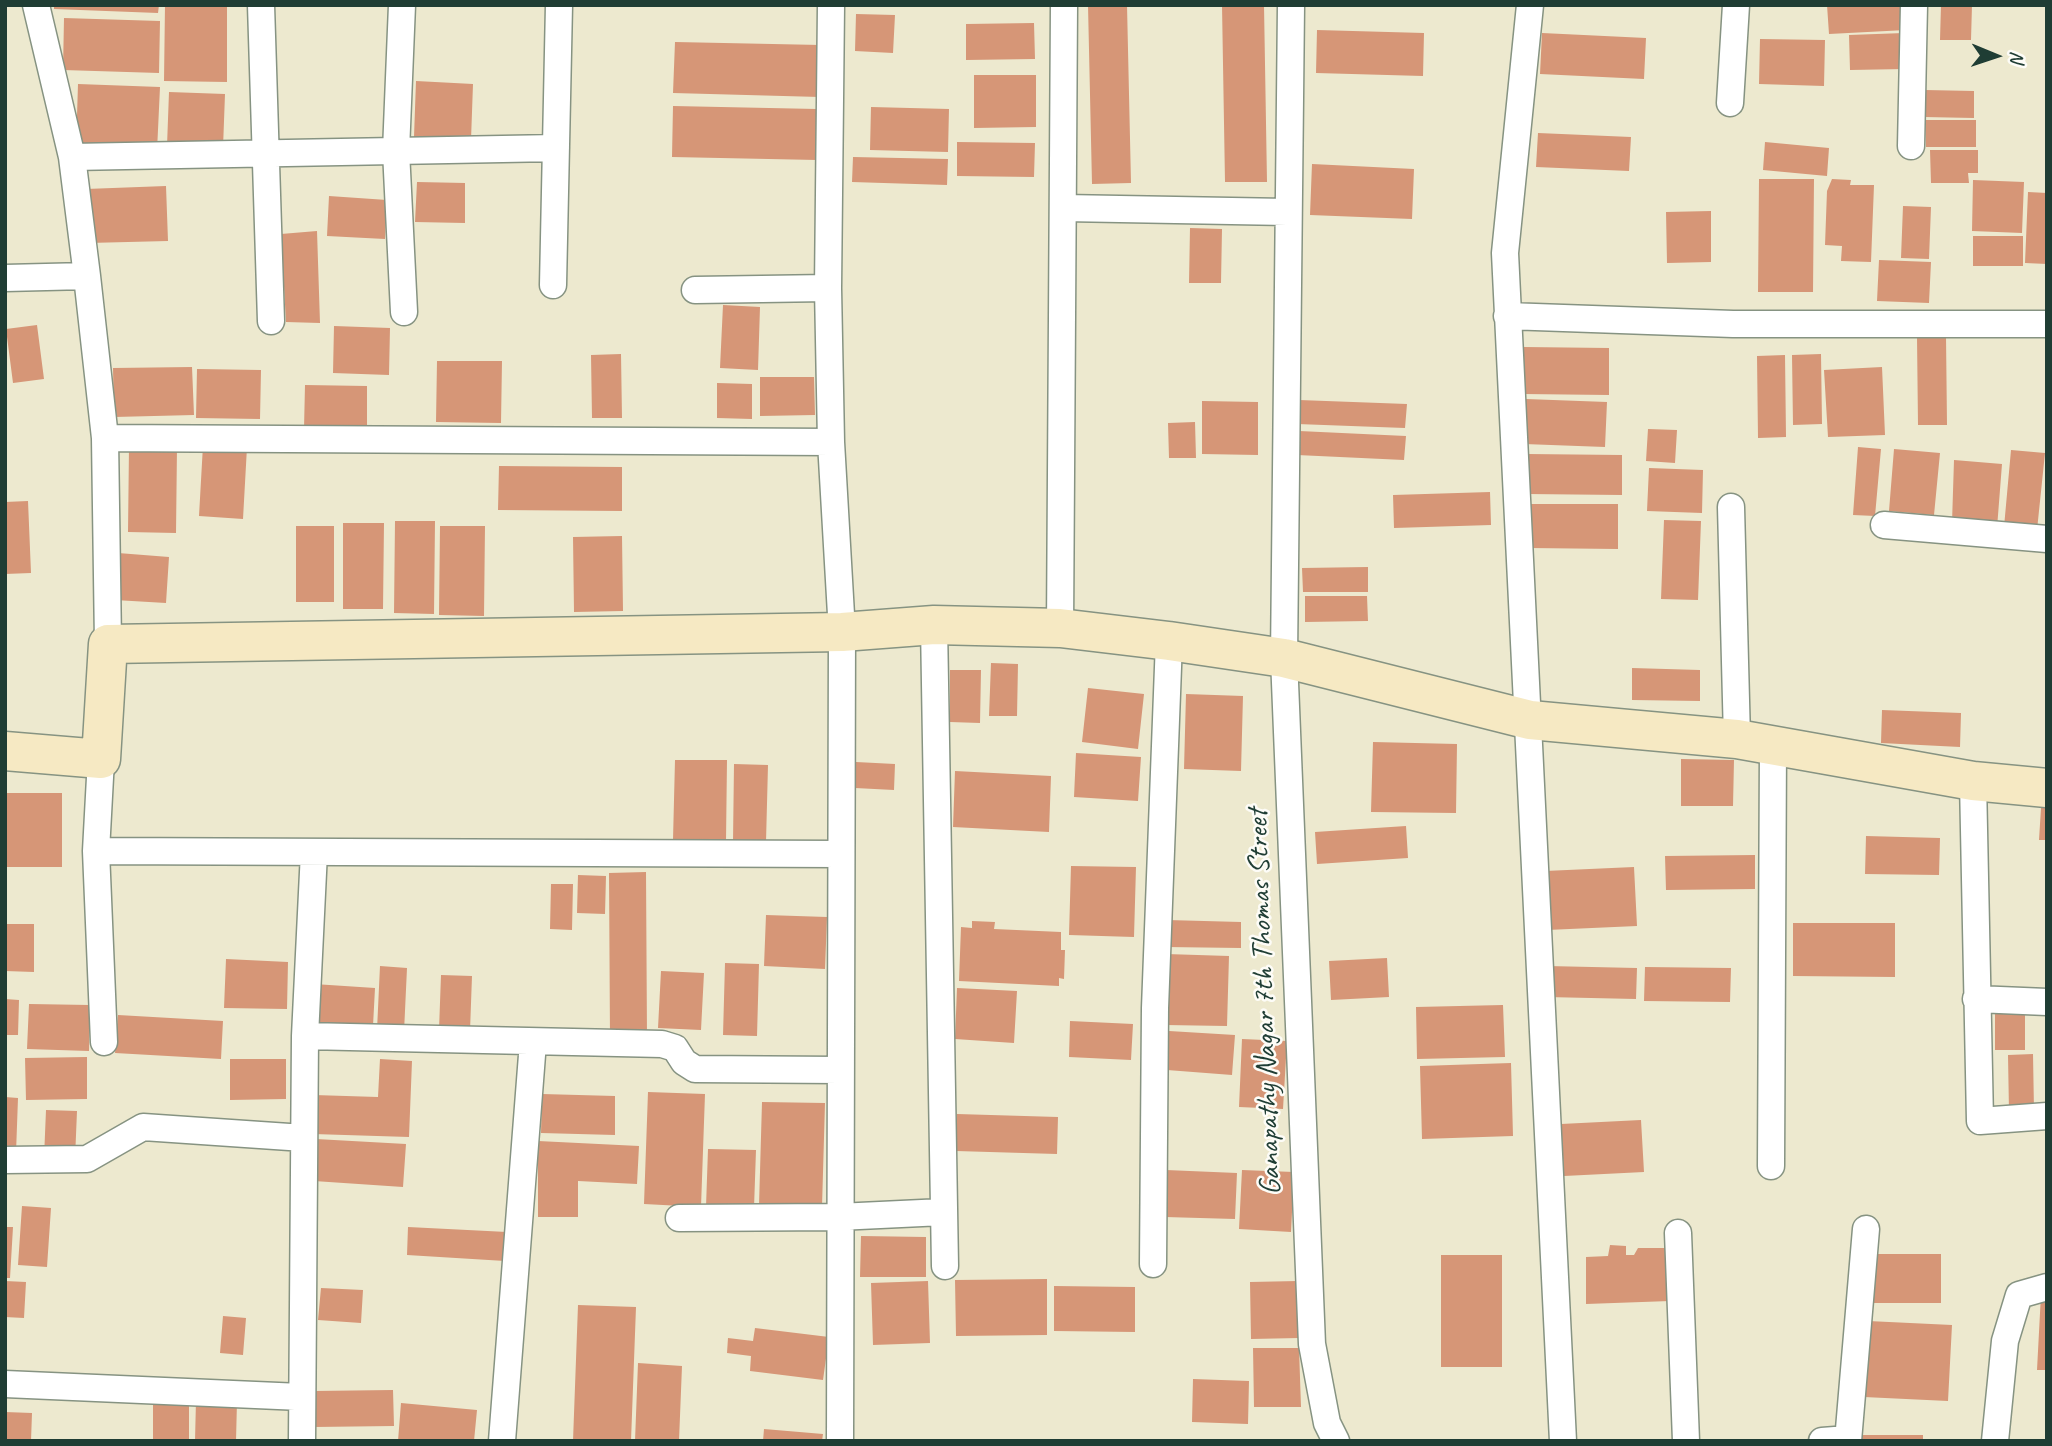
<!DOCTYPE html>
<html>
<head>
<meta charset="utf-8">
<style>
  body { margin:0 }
  #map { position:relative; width:2052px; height:1446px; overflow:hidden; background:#ede9cf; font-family:Caveat,sans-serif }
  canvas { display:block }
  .frame { position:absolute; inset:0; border:7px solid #1f3d34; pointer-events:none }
  .north { position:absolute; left:1961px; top:21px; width:70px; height:70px; -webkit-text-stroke:5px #fdfcf7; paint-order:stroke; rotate:92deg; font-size:19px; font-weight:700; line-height:28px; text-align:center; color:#1f3d34 }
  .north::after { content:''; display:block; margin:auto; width:24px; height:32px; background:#1f3d34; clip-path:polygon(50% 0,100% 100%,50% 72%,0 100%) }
</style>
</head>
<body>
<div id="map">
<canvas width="2052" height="1446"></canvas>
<div class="frame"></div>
<div class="north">N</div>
</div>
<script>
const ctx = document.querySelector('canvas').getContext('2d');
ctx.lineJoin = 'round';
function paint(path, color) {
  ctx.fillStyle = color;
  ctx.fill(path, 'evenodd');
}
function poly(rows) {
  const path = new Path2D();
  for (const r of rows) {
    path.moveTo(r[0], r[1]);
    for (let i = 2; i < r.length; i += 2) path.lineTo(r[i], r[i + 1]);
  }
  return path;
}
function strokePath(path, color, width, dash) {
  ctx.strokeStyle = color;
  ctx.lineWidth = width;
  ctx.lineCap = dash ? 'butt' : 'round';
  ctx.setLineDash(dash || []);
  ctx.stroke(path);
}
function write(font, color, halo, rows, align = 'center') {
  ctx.font = font + ' Caveat,sans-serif';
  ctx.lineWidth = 5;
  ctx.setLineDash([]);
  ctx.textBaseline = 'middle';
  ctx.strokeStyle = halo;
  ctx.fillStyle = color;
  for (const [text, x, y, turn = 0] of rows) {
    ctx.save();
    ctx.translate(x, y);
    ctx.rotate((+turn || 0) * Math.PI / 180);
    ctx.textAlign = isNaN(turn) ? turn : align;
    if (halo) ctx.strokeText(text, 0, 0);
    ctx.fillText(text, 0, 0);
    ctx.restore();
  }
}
paint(poly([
  [54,5,159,5,158,13,54,9],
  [165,5,227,5,227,82,164,81],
  [1088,5,1127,5,1131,183,1092,184],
  [1222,5,1264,5,1267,182,1225,182],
  [1827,5,1905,5,1906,30,1829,34],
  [1941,5,1972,5,1971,40,1940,40],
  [856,14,895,15,893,53,855,51],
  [64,18,160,21,159,73,63,70],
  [1034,23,1035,59,966,60,966,24],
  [1317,30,1424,33,1423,76,1316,73],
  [1542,33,1646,38,1644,79,1540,74],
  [1904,33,1905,69,1850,70,1849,35],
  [1760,39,1825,40,1824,86,1759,84],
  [675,42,821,45,820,97,673,93],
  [974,75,1036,75,1036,127,974,128],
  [416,81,473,84,471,140,414,137],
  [78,84,160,87,157,151,76,148],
  [1925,90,1974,91,1974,118,1924,117],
  [169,92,225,94,223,148,167,146],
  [673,106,817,109,817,160,672,157],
  [871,107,949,109,948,152,870,150],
  [1925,120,1976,120,1976,147,1926,147],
  [1538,133,1631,137,1629,171,1536,167],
  [957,142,1035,143,1034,177,957,176],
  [1765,142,1829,148,1827,176,1763,170],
  [1930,150,1978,150,1978,173,1968,173,1969,183,1931,183],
  [853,157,948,159,947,185,852,182],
  [1312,164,1414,169,1412,219,1310,215],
  [1759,179,1814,179,1813,292,1758,292],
  [1832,179,1851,180,1850,185,1874,185,1871,262,1841,261,1842,246,1825,245,1827,191],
  [1973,180,2024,182,2022,233,1972,231],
  [417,182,465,183,465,223,415,222],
  [166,186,168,241,88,243,86,189],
  [2028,192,2047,193,2047,264,2025,263],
  [329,196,387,200,385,239,327,236],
  [1903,206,1931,207,1929,259,1901,258],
  [1711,211,1711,262,1667,263,1666,212],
  [1190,228,1222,229,1221,283,1189,283],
  [317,231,320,323,286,322,281,234],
  [1973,236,2023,236,2023,266,1973,266],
  [1879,260,1931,262,1929,303,1877,301],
  [723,305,760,307,758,370,720,368],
  [37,325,44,379,13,383,6,329],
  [334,326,390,328,389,375,333,373],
  [1946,336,1947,425,1918,425,1917,337],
  [1524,347,1609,348,1609,395,1523,394],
  [621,354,622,418,592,418,591,355],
  [1821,354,1822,424,1793,425,1792,355],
  [1785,355,1786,437,1758,438,1757,356],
  [437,361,502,361,501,423,436,422],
  [192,367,194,415,114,417,113,368],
  [1882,367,1885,435,1828,437,1824,370],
  [197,369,261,370,260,419,196,418],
  [760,377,814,377,815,415,760,416],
  [717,383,752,384,752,419,717,418],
  [305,385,367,386,367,429,304,429],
  [1526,399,1607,402,1605,447,1524,444],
  [1299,400,1407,404,1405,428,1297,424],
  [1202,401,1258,402,1258,455,1202,454],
  [1195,422,1196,458,1169,458,1168,423],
  [1648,429,1677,430,1675,463,1646,461],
  [1299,431,1406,436,1404,460,1297,455],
  [203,445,247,447,243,519,199,516],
  [129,447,177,447,176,533,128,532],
  [1858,447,1881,449,1875,516,1853,515],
  [1894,449,1940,453,1934,515,1889,511],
  [2011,450,2045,453,2037,530,2004,527],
  [1527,454,1622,455,1622,495,1527,494],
  [1954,460,2002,464,1997,528,1952,523],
  [499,466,622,467,622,511,498,510],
  [1649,468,1703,470,1702,513,1647,511],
  [1490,492,1491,525,1394,528,1393,495],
  [28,501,31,573,5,574,5,502],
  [1529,504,1618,504,1618,549,1529,548],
  [1664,520,1701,521,1698,600,1661,599],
  [395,521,435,521,434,614,394,613],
  [343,523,384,523,383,609,343,609],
  [296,526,334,526,334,602,296,602],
  [440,526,485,526,484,616,439,615],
  [622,536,623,611,574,612,573,537],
  [118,553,169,557,166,603,115,600],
  [1368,567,1368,592,1303,592,1302,568],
  [1305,596,1367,596,1368,621,1305,622],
  [991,663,1018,664,1017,716,989,716],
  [1632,668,1700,670,1700,701,1632,700],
  [950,670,981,670,980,723,950,722],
  [1088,688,1144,694,1138,749,1082,742],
  [1186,694,1243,696,1241,771,1184,769],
  [1882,710,1961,713,1960,747,1881,743],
  [1373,742,1457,744,1456,813,1371,812],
  [1076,753,1141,757,1138,801,1074,797],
  [1681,759,1734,760,1733,806,1681,806],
  [675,760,727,760,726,841,673,840],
  [856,762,895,764,894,790,855,788],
  [734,764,768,765,766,842,733,842],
  [955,771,1051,776,1049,832,953,827],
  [5,793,62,793,62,867,5,867],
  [2041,808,2047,808,2047,840,2039,840],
  [1406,826,1408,858,1317,864,1315,832],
  [1866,836,1940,838,1939,875,1865,874],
  [1755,855,1755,889,1666,890,1665,856],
  [1071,866,1136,867,1134,937,1069,935],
  [1634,867,1637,926,1547,930,1545,871],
  [646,872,647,1038,610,1039,609,873],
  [578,875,606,876,605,914,577,913],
  [551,884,573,884,572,930,550,929],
  [766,915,827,917,825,969,764,966],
  [1167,920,1241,922,1241,948,1166,947],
  [972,921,995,922,994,929,1061,932,1061,950,1065,950,1064,979,1059,978,1059,986,959,981,961,927,972,928],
  [1793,923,1895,923,1895,977,1793,976],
  [5,924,34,924,34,972,5,971],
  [1166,954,1229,956,1227,1026,1165,1025],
  [1387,958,1389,997,1331,1000,1329,961],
  [226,959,288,962,287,1009,224,1008],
  [725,963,759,964,757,1036,723,1035],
  [380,966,407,968,404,1032,377,1030],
  [1547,966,1637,968,1636,999,1546,997],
  [1645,967,1731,968,1730,1002,1644,1001],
  [661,971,704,973,701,1030,658,1028],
  [441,975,472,976,470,1031,439,1030],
  [314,984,375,988,373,1026,312,1023],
  [957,988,1017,991,1014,1043,955,1039],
  [5,999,19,1000,18,1035,5,1035],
  [29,1004,90,1005,89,1051,27,1049],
  [1503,1005,1505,1057,1417,1059,1416,1007],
  [1995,1005,2025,1005,2025,1050,1995,1050],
  [118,1015,223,1021,221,1059,115,1053],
  [1070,1021,1133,1024,1131,1060,1069,1057],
  [1169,1031,1235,1035,1232,1075,1167,1070],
  [1242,1039,1287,1041,1283,1109,1239,1107],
  [2033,1054,2034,1111,2009,1112,2008,1055],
  [87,1057,87,1099,26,1100,25,1058],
  [230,1059,286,1059,286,1099,230,1100],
  [380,1059,412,1061,409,1137,313,1134,314,1095,378,1097],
  [1511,1063,1513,1136,1422,1139,1420,1066],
  [648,1092,705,1094,701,1207,644,1204],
  [542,1094,615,1096,615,1135,541,1133],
  [5,1097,18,1098,16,1153,5,1153],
  [762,1102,825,1103,822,1207,759,1206],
  [46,1110,77,1111,75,1159,44,1158],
  [957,1114,1058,1117,1057,1154,956,1151],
  [1641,1120,1644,1172,1564,1176,1561,1124],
  [316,1139,406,1144,403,1187,314,1181],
  [538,1141,639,1146,637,1184,578,1181,578,1217,538,1217],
  [708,1149,756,1150,754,1208,706,1207],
  [1166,1170,1237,1173,1235,1219,1165,1217],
  [1242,1170,1294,1172,1291,1232,1239,1229],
  [22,1206,51,1208,47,1267,18,1265],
  [5,1227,13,1227,10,1278,5,1278],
  [408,1227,507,1232,505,1261,407,1255],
  [861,1236,926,1237,926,1277,860,1277],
  [1610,1245,1626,1246,1626,1255,1634,1255,1638,1248,1672,1248,1670,1301,1586,1304,1586,1257,1608,1256],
  [1873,1254,1941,1254,1941,1303,1873,1303],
  [1441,1255,1502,1255,1502,1367,1441,1367],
  [1047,1279,1047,1335,956,1336,955,1280],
  [5,1281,26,1282,24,1318,5,1317],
  [928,1281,930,1343,873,1345,871,1283],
  [1298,1281,1299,1338,1251,1339,1250,1282],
  [1054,1286,1135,1287,1135,1332,1054,1331],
  [321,1288,363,1290,361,1323,318,1320],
  [2041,1294,2047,1295,2047,1370,2037,1370],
  [578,1305,636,1307,631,1441,573,1441],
  [223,1316,246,1318,243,1355,220,1353],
  [1868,1321,1952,1325,1948,1401,1864,1397],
  [755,1328,829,1337,823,1380,750,1371,751,1356,727,1353,728,1338,753,1341],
  [1253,1348,1299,1348,1301,1407,1254,1407],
  [638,1363,682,1366,679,1441,635,1441],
  [1193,1379,1249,1381,1248,1424,1192,1422],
  [393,1390,394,1426,314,1427,314,1391],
  [196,1400,237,1401,236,1441,195,1441],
  [153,1402,189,1402,189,1441,153,1441],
  [401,1403,477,1410,474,1441,398,1441],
  [5,1412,32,1413,31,1441,5,1441],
  [764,1429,823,1434,822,1441,763,1441],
  [1858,1435,1923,1435,1923,1441,1858,1441]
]), '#d69677');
const street = poly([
  [36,5,72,157,87,276,105,438,108,644],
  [261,5,271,321],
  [402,5,396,151,404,312],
  [831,5,828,288,831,442,842,632,840,1441],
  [1291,5,1284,658,1312,1344,1327,1423,1336,1441],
  [1530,5,1505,253,1563,1441],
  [1730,103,1736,5],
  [1911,146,1914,5],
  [72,157,556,148],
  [1064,208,1287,212],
  [5,278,87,276],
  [553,285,559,5],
  [695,290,828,288],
  [1507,316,1733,324,2047,324],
  [105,438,831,442],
  [1731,507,1737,739],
  [1884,525,2047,539],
  [934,625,945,1266],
  [1060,628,1064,5],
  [101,759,96,851,104,1042],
  [1973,781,1980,1121,2047,1116],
  [96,851,840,854],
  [1976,999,2047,1002],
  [305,1036,662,1044,675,1048,684,1062,695,1069,839,1070],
  [5,1160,87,1159,143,1127,304,1138],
  [1771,1166,1773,745],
  [679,1218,838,1217,943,1212],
  [1678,1233,1686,1441],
  [1153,1264,1155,1008,1169,641],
  [5,1384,301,1397],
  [302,1441,305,1036,314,852],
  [502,1441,533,1042],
  [1822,1441,1848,1439],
  [1848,1441,1866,1229],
  [1995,1441,2005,1341,2019,1295,2047,1287]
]);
const secondary = poly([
  [5,751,101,759,108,644,842,632,934,625,1060,628,1169,641,1284,658,1530,720,1737,739,1973,781,2047,788]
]);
strokePath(street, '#869382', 29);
strokePath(secondary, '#869382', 41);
strokePath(street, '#fff', 26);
strokePath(secondary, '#f6e9c3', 38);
write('30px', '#1f3d34', '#fdfcf7', [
  ["Ganapathy Nagar 7th Thomas Street",1265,1002,-92]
]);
</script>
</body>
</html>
